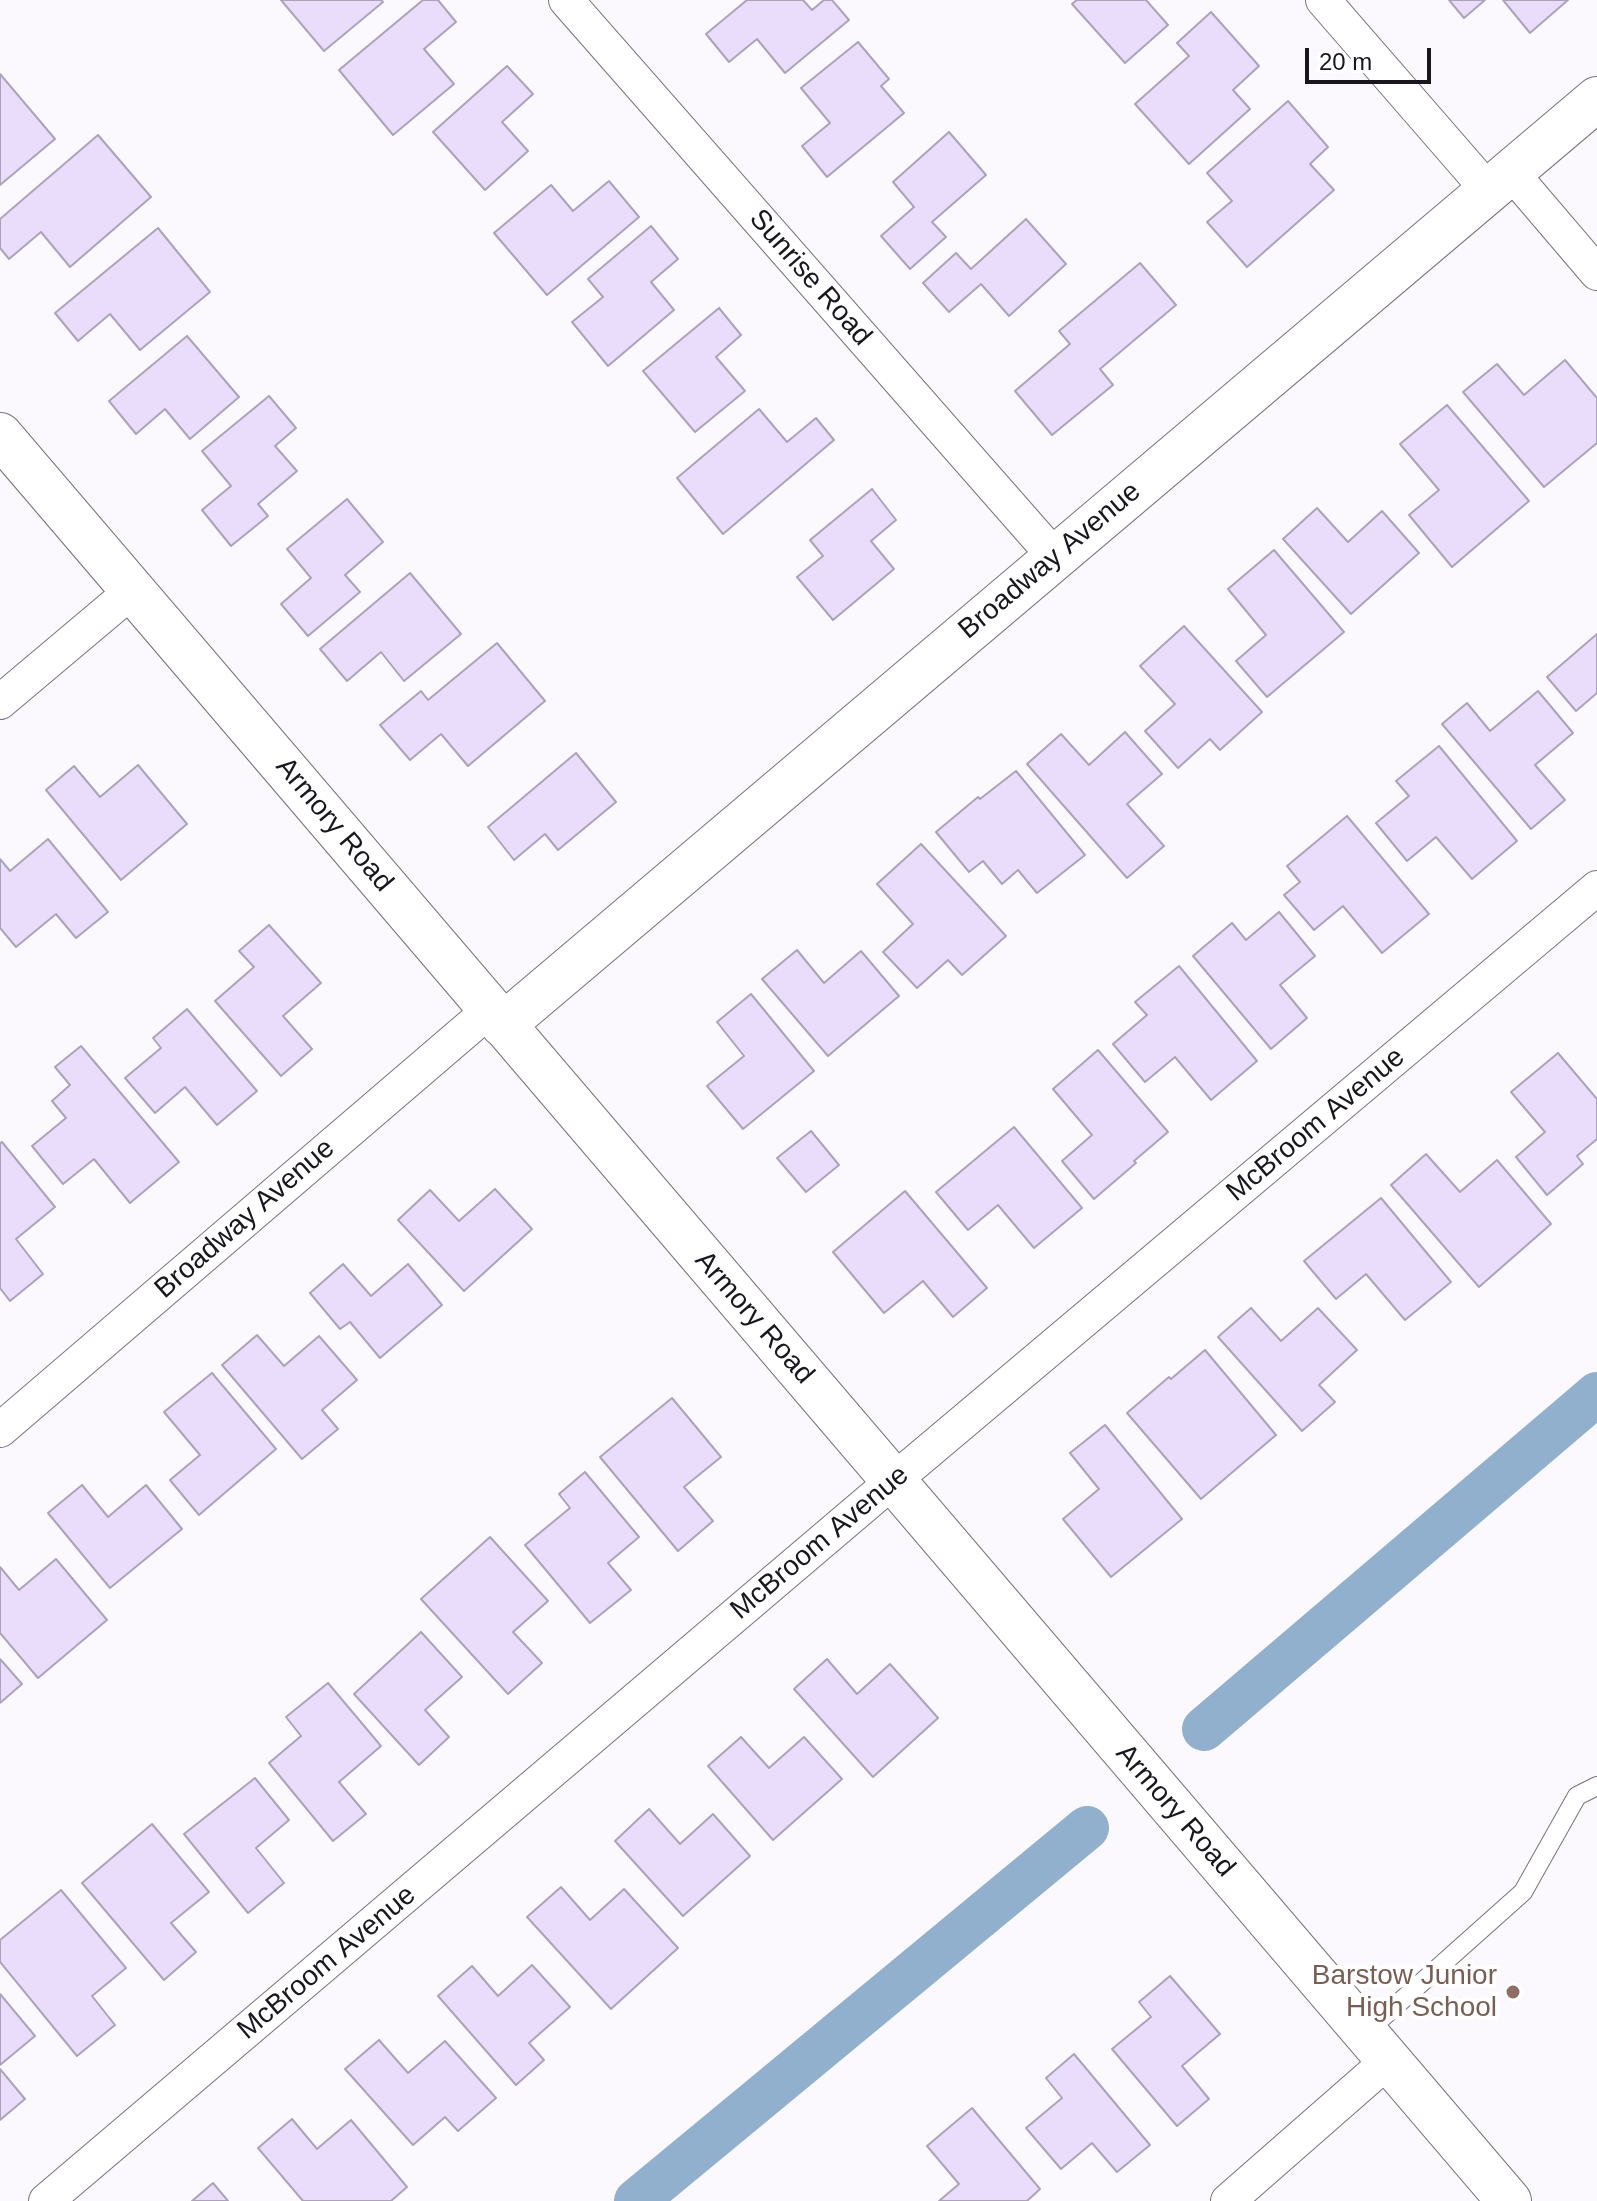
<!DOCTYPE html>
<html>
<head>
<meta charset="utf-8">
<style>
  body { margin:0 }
  #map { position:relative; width:1597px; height:2201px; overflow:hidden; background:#fbf9fd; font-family:Helvetica,sans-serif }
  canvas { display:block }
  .scale { position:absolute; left:1305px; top:48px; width:126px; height:36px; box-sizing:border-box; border:4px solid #19161e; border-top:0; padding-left:10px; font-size:24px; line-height:28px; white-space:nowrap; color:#19161e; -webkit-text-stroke:6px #fff; paint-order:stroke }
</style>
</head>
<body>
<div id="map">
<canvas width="1597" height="2201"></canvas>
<div class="scale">20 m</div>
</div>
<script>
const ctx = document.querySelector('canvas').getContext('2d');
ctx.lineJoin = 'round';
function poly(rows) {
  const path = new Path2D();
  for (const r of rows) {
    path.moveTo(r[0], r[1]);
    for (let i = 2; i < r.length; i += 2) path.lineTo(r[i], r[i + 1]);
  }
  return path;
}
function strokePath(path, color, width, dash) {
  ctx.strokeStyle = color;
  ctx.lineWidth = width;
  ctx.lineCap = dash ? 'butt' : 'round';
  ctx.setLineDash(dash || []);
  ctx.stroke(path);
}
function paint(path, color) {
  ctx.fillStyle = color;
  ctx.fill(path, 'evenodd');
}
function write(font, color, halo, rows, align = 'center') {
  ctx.font = font + ' Helvetica,sans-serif';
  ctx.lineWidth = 8;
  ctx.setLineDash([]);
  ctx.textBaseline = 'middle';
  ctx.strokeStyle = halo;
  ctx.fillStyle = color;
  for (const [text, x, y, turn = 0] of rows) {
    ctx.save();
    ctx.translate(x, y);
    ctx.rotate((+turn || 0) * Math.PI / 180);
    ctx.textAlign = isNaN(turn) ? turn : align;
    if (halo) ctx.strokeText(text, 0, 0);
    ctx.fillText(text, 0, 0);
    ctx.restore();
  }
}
strokePath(poly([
  [1204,1729,1597,1394],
  [636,2201,1087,1828]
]), '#90b0cd', 44);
const building = poly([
  [281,0,381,0,383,2,324,51,281,0],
  [423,0,438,0,456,22,424,49,454,84,393,135,339,70,423,0],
  [747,0,803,0,812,10,824,0,832,0,849,20,785,73,757,39,729,62,706,34,747,0],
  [1077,0,1146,0,1168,25,1125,63,1072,4,1077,0],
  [1449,0,1485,0,1464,18,1449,0],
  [1503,0,1568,0,1530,33,1503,0],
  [1211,12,1259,66,1233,90,1250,109,1189,164,1135,104,1189,56,1177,43,1211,12],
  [858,42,889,79,881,86,904,113,827,177,802,146,830,123,801,88,858,42],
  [507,66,533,94,502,122,528,151,485,190,433,132,507,66],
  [0,74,55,139,0,185,0,74],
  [1288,101,1328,147,1310,164,1334,190,1247,267,1207,222,1232,201,1207,173,1288,101],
  [949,132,986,175,932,222,946,237,910,269,881,236,914,207,893,182,949,132],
  [98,135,151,197,70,267,41,232,9,259,0,248,0,219,98,135],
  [609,181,639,217,547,295,494,233,551,185,573,211,609,181],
  [1026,219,1066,264,1009,316,981,284,949,312,923,283,956,253,971,269,1026,219],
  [651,226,678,259,651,282,674,310,608,366,572,322,603,297,588,279,651,226],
  [158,228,210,292,140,350,110,314,78,341,55,313,158,228],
  [1140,263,1176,305,1100,369,1113,385,1052,435,1015,391,1070,344,1059,331,1140,263],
  [719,308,741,335,716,357,745,391,695,432,643,371,719,308],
  [187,336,239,397,190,439,165,409,136,434,109,401,187,336],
  [1565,360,1597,398,1597,443,1544,487,1463,392,1497,364,1524,395,1565,360],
  [269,396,296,428,275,446,297,471,258,504,268,516,231,546,202,510,231,486,202,451,269,396],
  [1447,405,1529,501,1452,567,1409,515,1439,490,1400,444,1447,405],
  [759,409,787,442,816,418,834,440,723,534,677,478,759,409],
  [872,489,896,520,871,541,894,569,833,620,797,577,823,556,810,540,872,489],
  [347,499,383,542,345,575,360,592,308,636,281,604,311,578,287,549,347,499],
  [1317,508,1348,542,1382,511,1419,553,1351,614,1283,539,1317,508],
  [1274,550,1344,632,1267,697,1236,661,1266,635,1228,589,1274,550],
  [410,573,461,634,404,681,381,652,347,681,320,649,410,573],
  [1184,626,1262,712,1220,750,1210,739,1178,768,1145,731,1175,704,1140,666,1184,626],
  [1597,634,1597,693,1576,711,1547,677,1597,634],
  [497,643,545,701,468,766,441,734,410,760,380,725,421,691,428,700,497,643],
  [1538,691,1573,733,1535,765,1565,800,1531,829,1442,724,1467,703,1490,731,1538,691],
  [1125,732,1162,774,1127,804,1164,846,1127,878,1027,764,1061,734,1089,765,1125,732],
  [1439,746,1517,841,1472,879,1436,837,1407,861,1376,823,1409,796,1396,781,1439,746],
  [576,753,616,802,558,850,545,834,514,860,488,827,576,753],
  [138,765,187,824,121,880,46,790,74,766,100,797,138,765],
  [1016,771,1085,855,1037,893,1018,870,1002,884,983,861,969,872,936,832,978,797,980,799,1016,771],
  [1347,816,1429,914,1382,953,1343,906,1314,930,1284,895,1300,882,1287,866,1347,816],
  [48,839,108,912,76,938,56,914,16,947,0,928,0,859,10,871,48,839],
  [921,844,1006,936,962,975,948,960,917,988,883,952,913,924,877,884,921,844],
  [1279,912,1315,956,1280,985,1307,1018,1271,1049,1193,956,1232,923,1246,940,1279,912],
  [269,925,321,983,283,1016,312,1049,281,1076,215,1001,254,967,239,951,269,925],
  [797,950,824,983,861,951,899,996,828,1056,762,979,797,950],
  [1179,966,1257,1061,1211,1100,1175,1057,1145,1082,1113,1044,1147,1015,1135,1002,1179,966],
  [751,994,814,1071,743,1129,707,1086,744,1056,717,1022,751,994],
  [187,1009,257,1091,217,1125,185,1087,155,1113,125,1078,161,1048,153,1038,187,1009],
  [81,1046,179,1162,130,1203,94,1159,63,1184,32,1146,66,1118,52,1101,70,1085,55,1067,81,1046],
  [1098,1050,1168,1132,1134,1161,1136,1163,1094,1199,1062,1161,1092,1135,1053,1089,1098,1050],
  [1558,1053,1597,1099,1597,1139,1577,1156,1583,1164,1547,1195,1516,1157,1545,1132,1511,1092,1558,1053],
  [1014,1127,1082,1208,1034,1248,998,1205,968,1230,936,1192,1014,1127],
  [811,1131,839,1165,806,1192,777,1158,811,1131],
  [2,1142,55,1207,16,1239,43,1274,10,1301,0,1288,0,1143,2,1142],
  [1426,1154,1460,1192,1497,1160,1551,1224,1479,1287,1391,1185,1426,1154],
  [495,1189,532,1229,464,1291,398,1220,430,1190,459,1221,495,1189],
  [905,1191,987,1288,953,1317,923,1281,884,1313,833,1252,905,1191],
  [1381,1198,1451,1282,1405,1320,1366,1274,1336,1299,1304,1261,1381,1198],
  [343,1264,371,1296,408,1264,442,1305,380,1358,350,1322,340,1329,310,1293,343,1264],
  [1251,1308,1281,1341,1318,1308,1357,1350,1319,1385,1335,1402,1302,1431,1218,1337,1251,1308],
  [257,1335,284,1366,319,1336,357,1380,322,1410,338,1429,302,1459,222,1365,257,1335],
  [1205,1350,1276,1435,1201,1499,1127,1413,1169,1377,1171,1379,1205,1350],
  [212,1373,276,1449,199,1515,170,1480,200,1455,164,1412,212,1373],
  [672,1398,721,1457,684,1487,713,1521,678,1551,600,1457,672,1398],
  [1105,1425,1182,1519,1111,1577,1063,1519,1099,1489,1070,1453,1105,1425],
  [585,1472,639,1537,608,1563,631,1590,590,1623,525,1545,570,1508,559,1494,585,1472],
  [82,1485,108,1517,146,1485,182,1529,110,1588,48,1513,82,1485],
  [490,1537,548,1601,513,1632,542,1663,508,1694,421,1599,490,1537],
  [56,1559,107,1620,38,1678,0,1633,0,1567,19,1590,56,1559],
  [421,1632,462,1677,425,1710,449,1737,419,1765,354,1694,421,1632],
  [0,1659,22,1684,0,1703,0,1659],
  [827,1659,857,1694,890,1664,938,1718,873,1777,794,1689,827,1659],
  [328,1683,381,1746,339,1782,366,1814,333,1841,269,1763,301,1736,286,1717,328,1683],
  [741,1737,769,1768,804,1737,842,1779,773,1840,708,1766,741,1737],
  [255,1778,289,1820,256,1848,284,1883,248,1913,184,1834,255,1778],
  [649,1809,680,1844,713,1814,750,1856,683,1916,615,1841,649,1809],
  [152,1824,209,1892,171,1923,196,1952,164,1980,82,1883,152,1824],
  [561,1887,590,1920,624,1889,678,1948,611,2009,527,1917,561,1887],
  [61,1890,126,1968,92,1996,115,2025,77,2056,0,1962,0,1940,61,1890],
  [532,1965,570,2007,529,2043,544,2060,516,2085,438,1996,472,1966,498,1996,532,1965],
  [1170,1976,1220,2034,1182,2066,1209,2099,1177,2126,1112,2049,1151,2017,1139,2002,1170,1976],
  [0,1994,35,2036,0,2065,0,1994],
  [379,2040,408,2073,445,2041,496,2098,458,2131,445,2117,413,2145,345,2069,379,2040],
  [1074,2054,1150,2145,1117,2172,1092,2143,1061,2169,1026,2128,1062,2098,1046,2078,1074,2054],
  [0,2069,25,2099,0,2120,0,2069],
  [972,2108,1040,2189,1027,2201,939,2201,959,2184,927,2146,972,2108],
  [292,2119,317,2149,351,2120,407,2187,391,2201,303,2201,258,2148,292,2119],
  [213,2183,228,2201,192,2201,213,2183]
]);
paint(building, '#eaddfc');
strokePath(building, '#aca3b9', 2);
const lane = poly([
  [1365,2033,1523,1892,1577,1796,1597,1786]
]);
const street = poly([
  [566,0,1055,557],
  [1323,0,1488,190],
  [1510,171,1597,273],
  [0,702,133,590],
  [0,1430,491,1009],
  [46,2201,893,1481,1597,888],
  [1228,2201,1389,2060]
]);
const secondary = poly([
  [0,435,1509,2201],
  [503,1025,1597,99]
]);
strokePath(lane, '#797084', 20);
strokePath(street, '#797084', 36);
strokePath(secondary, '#797084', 46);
strokePath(lane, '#fff', 18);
strokePath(street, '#fff', 34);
strokePath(secondary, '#fff', 44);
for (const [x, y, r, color] of [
  [1513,1992,8,"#8d6e63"]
]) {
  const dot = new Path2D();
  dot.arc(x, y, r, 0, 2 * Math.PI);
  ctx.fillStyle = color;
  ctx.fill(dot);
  strokePath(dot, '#fff', 3);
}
write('28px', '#19161e', '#fff', [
  ["Sunrise Road",810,278,49],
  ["Broadway Avenue",1050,561,-40],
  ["Armory Road",334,825,50],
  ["McBroom Avenue",1316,1125,-40],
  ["Broadway Avenue",245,1219,-41],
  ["Armory Road",754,1318,49],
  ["McBroom Avenue",820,1543,-40],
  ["Armory Road",1175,1811,49],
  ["McBroom Avenue",327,1963,-40]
]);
write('28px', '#785e54', '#fff', [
  ["Barstow Junior",1497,1976],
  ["High School",1497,2008]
], 'right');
</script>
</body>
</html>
